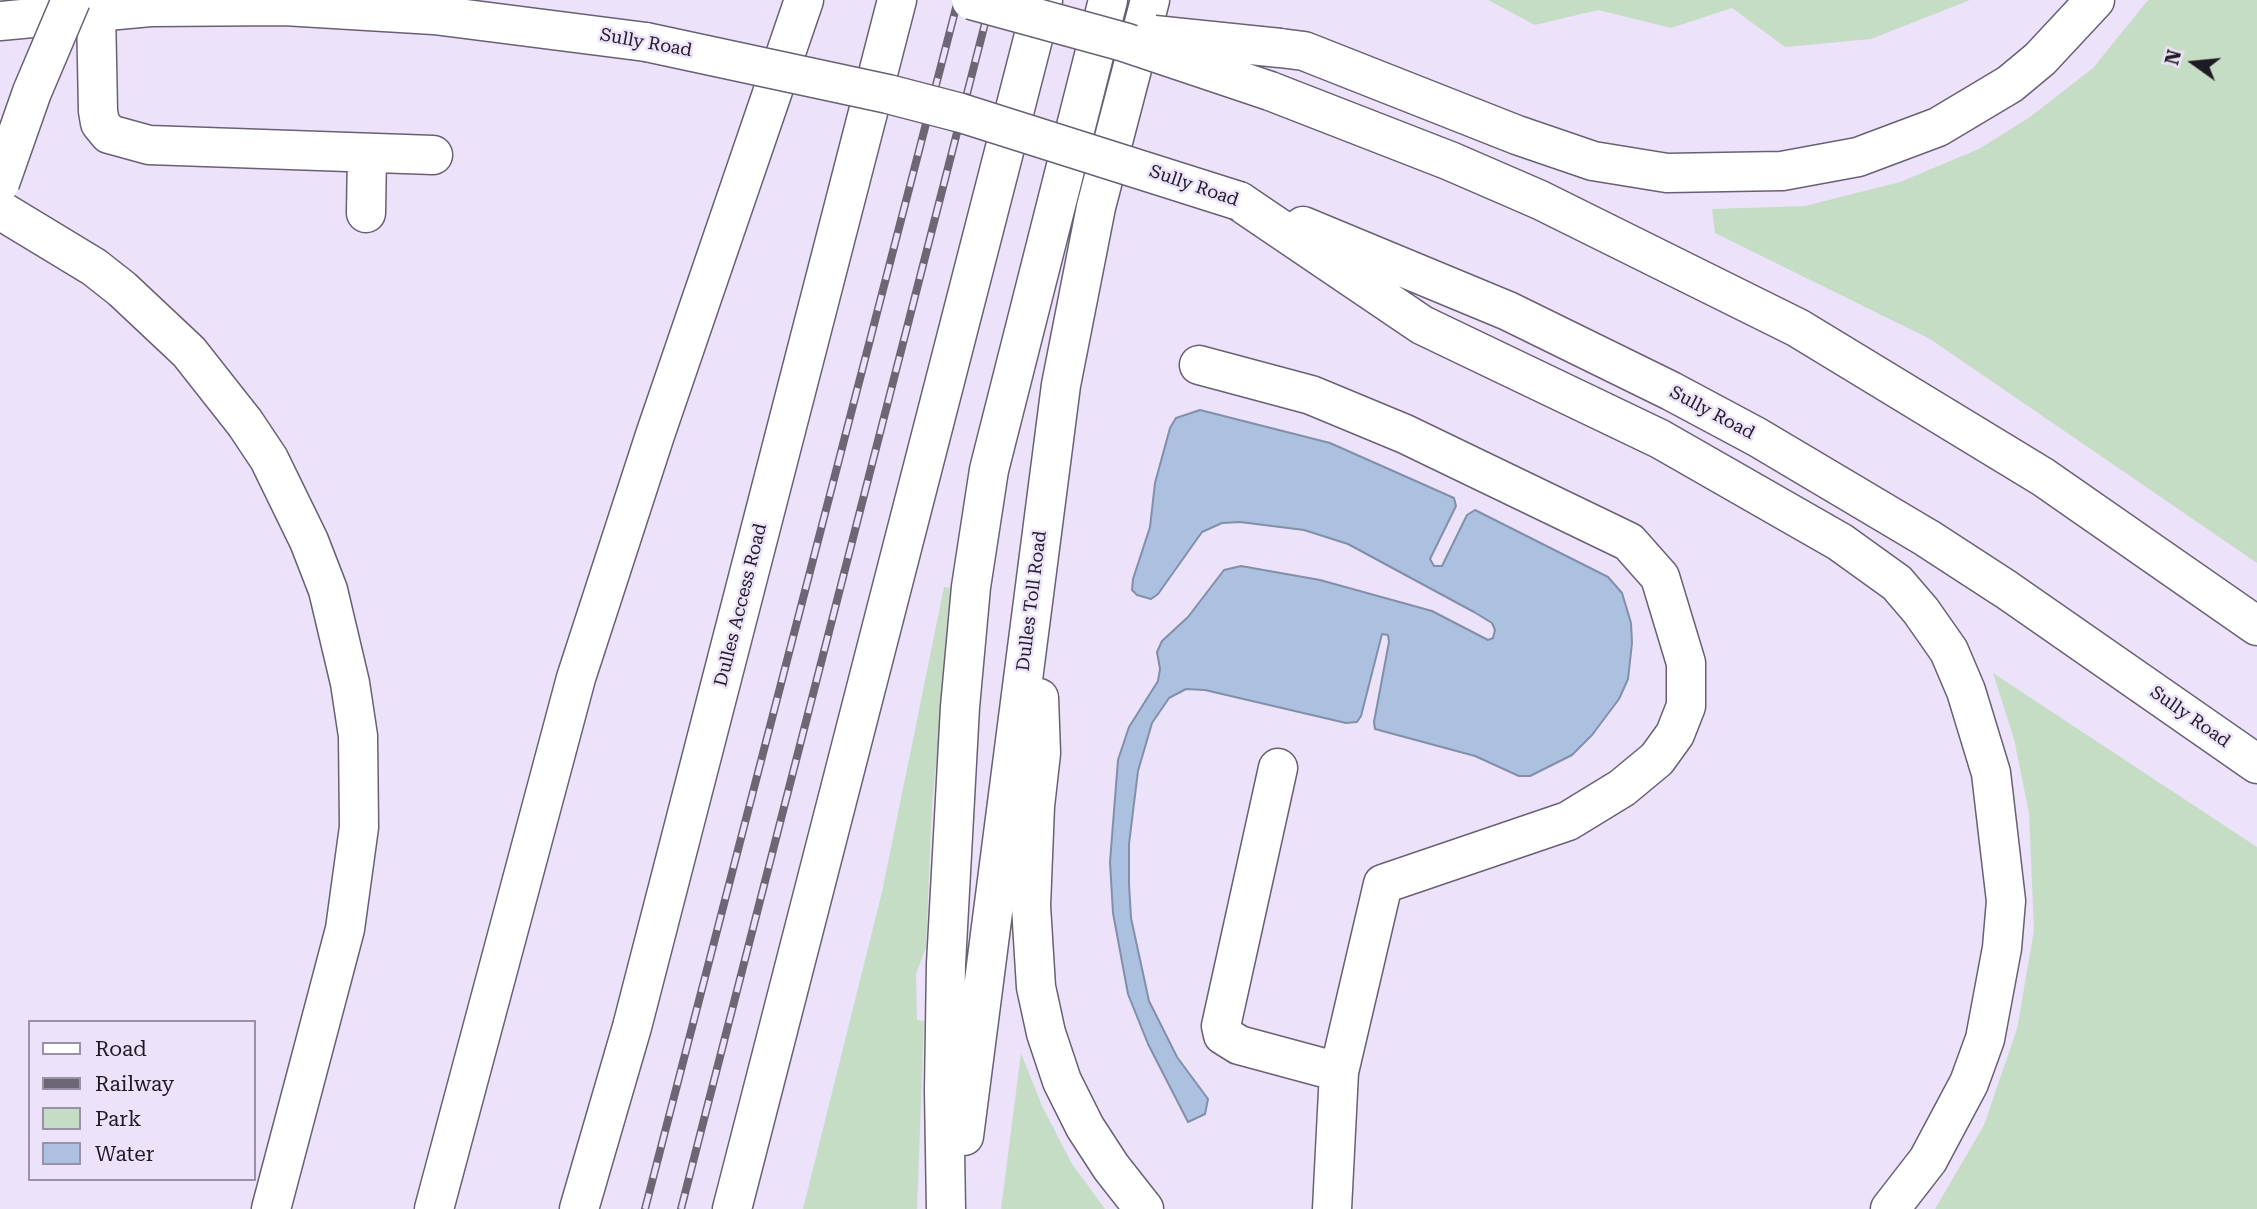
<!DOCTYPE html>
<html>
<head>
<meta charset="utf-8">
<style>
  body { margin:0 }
  #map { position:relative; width:2257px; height:1209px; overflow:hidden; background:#ece2fa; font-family:"Roboto Serif",serif }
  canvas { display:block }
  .legend { position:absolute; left:28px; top:1020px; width:228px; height:161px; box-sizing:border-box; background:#ece2fa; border:2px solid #9a92a4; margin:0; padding:9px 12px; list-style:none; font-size:21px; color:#1f1b24 }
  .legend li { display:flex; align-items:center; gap:14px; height:35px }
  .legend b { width:35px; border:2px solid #9a92a4 }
  .north { position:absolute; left:2159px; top:28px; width:70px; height:70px; -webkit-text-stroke:5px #ece2fa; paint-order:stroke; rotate:285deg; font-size:19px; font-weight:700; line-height:28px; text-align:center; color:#1f1b24 }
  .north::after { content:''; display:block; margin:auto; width:24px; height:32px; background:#1f1b24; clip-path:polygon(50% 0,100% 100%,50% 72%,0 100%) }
</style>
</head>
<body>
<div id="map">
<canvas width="2257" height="1209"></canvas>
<ul class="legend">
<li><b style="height:9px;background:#fff"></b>Road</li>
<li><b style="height:9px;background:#6d6775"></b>Railway</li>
<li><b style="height:19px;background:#c6ddc5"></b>Park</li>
<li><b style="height:19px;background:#acc1e0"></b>Water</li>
</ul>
<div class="north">N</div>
</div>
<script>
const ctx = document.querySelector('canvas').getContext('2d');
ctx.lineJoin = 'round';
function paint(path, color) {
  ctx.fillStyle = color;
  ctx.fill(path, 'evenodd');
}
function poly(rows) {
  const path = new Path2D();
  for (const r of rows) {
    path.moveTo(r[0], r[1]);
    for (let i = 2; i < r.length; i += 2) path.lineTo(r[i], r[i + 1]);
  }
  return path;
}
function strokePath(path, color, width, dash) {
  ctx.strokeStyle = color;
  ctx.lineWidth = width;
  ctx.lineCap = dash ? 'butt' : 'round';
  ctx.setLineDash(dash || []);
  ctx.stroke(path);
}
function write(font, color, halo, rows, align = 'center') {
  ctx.font = font + ' "Roboto Serif",serif';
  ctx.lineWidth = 5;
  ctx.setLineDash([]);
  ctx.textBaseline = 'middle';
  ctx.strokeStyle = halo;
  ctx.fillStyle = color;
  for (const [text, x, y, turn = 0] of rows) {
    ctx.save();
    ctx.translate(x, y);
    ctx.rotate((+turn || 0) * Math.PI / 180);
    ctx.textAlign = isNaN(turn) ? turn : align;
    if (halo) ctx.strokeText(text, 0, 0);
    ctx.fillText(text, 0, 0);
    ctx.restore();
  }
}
paint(poly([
  [1488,0,1970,0,1871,39,1785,47,1732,8,1671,28,1598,10,1535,25],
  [2148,0,2257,0,2257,563,1930,339,1715,233,1712,209,1805,206,1900,182,1979,149,2030,117,2093,68],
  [944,587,953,588,932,806,926,948,916,973,917,1020,924,1021,917,1209,803,1209,882,892],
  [1993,673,2257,847,2257,1209,1935,1209,1984,1125,2017,1029,2034,930,2029,813,2014,739],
  [1021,1053,1042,1106,1072,1164,1105,1209,1001,1209]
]), '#c6ddc5');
const water = poly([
  [1200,410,1330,443,1454,498,1456,506,1430,559,1434,566,1442,566,1467,515,1475,510,1608,577,1622,593,1631,623,1632,643,1628,679,1619,699,1592,735,1572,755,1530,776,1519,776,1475,756,1375,729,1374,722,1389,642,1388,635,1382,634,1361,716,1357,722,1346,723,1205,690,1186,689,1169,698,1152,723,1138,771,1129,844,1129,884,1131,918,1149,1001,1177,1057,1208,1099,1205,1114,1188,1122,1148,1044,1128,994,1113,913,1110,862,1118,760,1129,727,1158,681,1160,669,1157,652,1162,641,1188,617,1224,570,1241,566,1320,580,1432,611,1488,640,1493,638,1495,630,1492,623,1474,612,1348,544,1304,530,1240,522,1222,523,1202,532,1158,594,1151,599,1137,595,1132,590,1133,579,1150,527,1155,483,1170,428,1176,418,1200,410]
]);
paint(water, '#acc1e0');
strokePath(water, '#828fa8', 2);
const minor = poly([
  [96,11,98,111,100,123,109,134,149,145,433,155],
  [366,213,367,153],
  [1199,365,1311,395,1405,434,1629,542,1660,577,1686,663,1686,706,1675,734,1657,759,1622,788,1568,821,1383,884,1339,1072,1332,1209],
  [1278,768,1221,1026,1223,1035,1239,1045,1339,1072]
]);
const highway = poly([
  [0,21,150,7,284,6,434,15,646,42],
  [1280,48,1304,51,1517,135,1593,161,1667,173,1782,171,1858,157,1938,127,2010,84,2040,59,2095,0],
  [1270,91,1450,161,1540,200,1798,328,2043,477,2257,626],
  [1239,201,1422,325,1660,439,1840,542,1897,583,1921,611,1949,651,1966,691,1991,773,2006,901,2002,948,1985,1039,1969,1083,1928,1160,1890,1209],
  [0,210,94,267,122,289,189,352,245,423,269,459,309,541,328,590,350,683,358,736,359,827,345,929,271,1209],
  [1303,226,1508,311,1671,391,1757,437,1927,538,2007,590,2257,764],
  [1039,698,1041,753,1035,806,1031,906,1036,987,1046,1033,1062,1081,1085,1127,1111,1167,1144,1209],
  [964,1136,1061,385,1096,207,1150,0],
  [434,1209,576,678,655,435,804,0],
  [579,1209,632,1027,897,0],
  [732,1209,1043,0],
  [946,1209,944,1091,946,964,960,707,971,587,989,470,1108,0]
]);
strokePath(minor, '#696074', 41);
strokePath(highway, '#696074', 41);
strokePath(minor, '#fff', 38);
strokePath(highway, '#fff', 38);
const rail = poly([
  [645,1209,958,0],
  [681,1209,991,0]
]);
strokePath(rail, '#6d6775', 8);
strokePath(rail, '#ece2fa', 5, [16]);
const highwayBridge = poly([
  [971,0,1124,42,1270,91],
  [1154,35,1280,48],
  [646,42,888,94,961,113,1239,201],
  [0,183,32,92,71,0]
]);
strokePath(highwayBridge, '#696074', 41, []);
strokePath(highwayBridge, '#fff', 38);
write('18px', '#1f1b24', '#ece2fa', [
  ["Sully Road",646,43,10],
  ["Sully Road",1194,186,19],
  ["Sully Road",1712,413,28],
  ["Dulles Toll Road",1032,601,-83],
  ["Dulles Access Road",741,605,-76],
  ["Sully Road",2190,717,35]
]);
</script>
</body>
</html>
